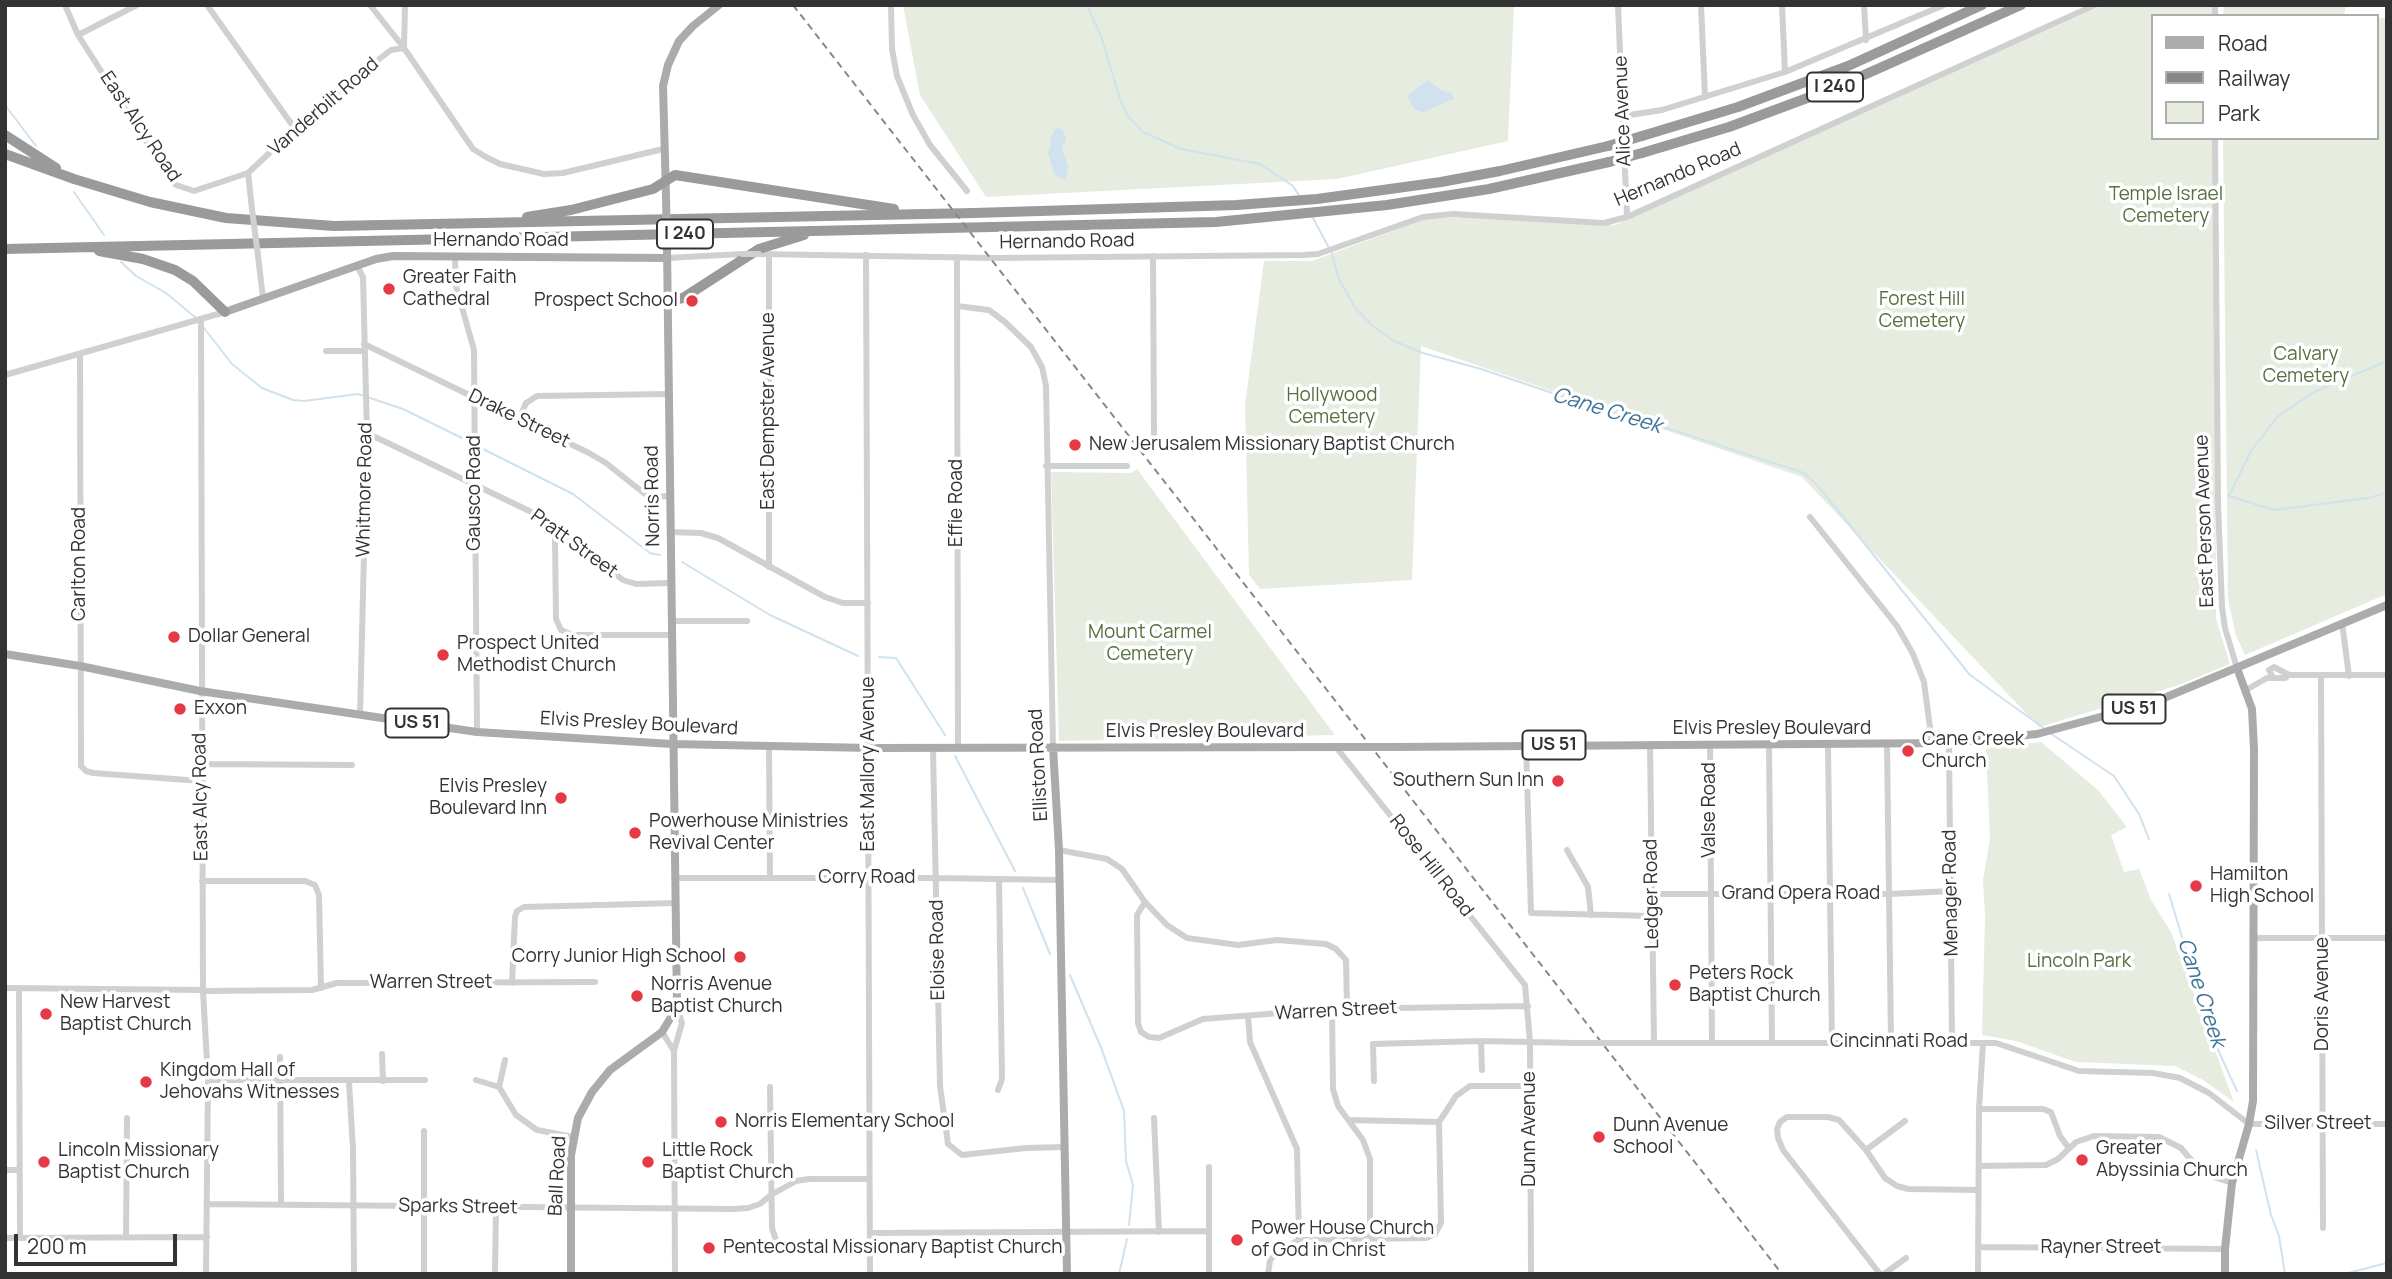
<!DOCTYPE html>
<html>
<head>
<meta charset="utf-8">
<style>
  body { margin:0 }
  #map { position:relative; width:2392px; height:1279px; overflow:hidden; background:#fff; font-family:Manrope,sans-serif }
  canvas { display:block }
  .frame { position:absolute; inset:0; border:7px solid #333; pointer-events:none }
  .legend { position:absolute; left:2151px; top:14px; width:228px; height:126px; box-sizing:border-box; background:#fff; border:2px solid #adadad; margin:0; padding:9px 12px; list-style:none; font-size:21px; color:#333 }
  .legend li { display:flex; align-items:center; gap:14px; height:35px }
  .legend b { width:35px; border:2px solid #adadad }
  .scale { position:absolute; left:14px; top:1234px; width:163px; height:32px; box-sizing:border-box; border:4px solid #333; border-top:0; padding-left:9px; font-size:21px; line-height:24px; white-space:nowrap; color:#333; -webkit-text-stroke:5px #fff; paint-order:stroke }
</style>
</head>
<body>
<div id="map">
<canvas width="2392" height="1279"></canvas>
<div class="frame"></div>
<ul class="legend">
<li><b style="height:9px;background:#ababab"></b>Road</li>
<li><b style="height:9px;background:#888"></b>Railway</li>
<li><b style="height:19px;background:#e6ecdf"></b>Park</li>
</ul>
<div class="scale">200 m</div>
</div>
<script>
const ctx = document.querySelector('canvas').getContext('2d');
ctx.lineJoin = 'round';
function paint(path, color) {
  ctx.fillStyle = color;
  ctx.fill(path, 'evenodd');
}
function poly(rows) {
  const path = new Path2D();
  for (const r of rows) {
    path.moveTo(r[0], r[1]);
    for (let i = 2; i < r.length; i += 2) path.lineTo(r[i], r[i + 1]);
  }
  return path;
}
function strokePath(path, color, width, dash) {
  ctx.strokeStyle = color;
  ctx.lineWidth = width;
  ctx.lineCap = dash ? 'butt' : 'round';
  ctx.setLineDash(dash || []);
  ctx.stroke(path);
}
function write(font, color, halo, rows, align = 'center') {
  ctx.font = font + ' Manrope,sans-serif';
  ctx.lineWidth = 7;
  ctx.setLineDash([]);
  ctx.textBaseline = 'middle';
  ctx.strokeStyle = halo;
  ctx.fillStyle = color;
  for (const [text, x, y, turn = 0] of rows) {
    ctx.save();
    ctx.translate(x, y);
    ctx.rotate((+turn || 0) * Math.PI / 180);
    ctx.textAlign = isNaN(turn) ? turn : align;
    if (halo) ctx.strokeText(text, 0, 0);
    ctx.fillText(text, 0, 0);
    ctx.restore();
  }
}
paint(poly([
  [903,5,1514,5,1508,141,1337,179,986,197,920,95],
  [2103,5,2215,5,2215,16,2152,16,2152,138,2214,138,2216,619,2230,664,2179,685,2039,727,1802,477,1421,346,1412,580,1260,589,1249,575,1245,405,1264,261,1312,261,1425,219,1463,217,1615,225],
  [2224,5,2346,5,2344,16,2223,16],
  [2376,18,2387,18,2387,594,2245,655,2236,636,2228,599,2223,138,2376,138],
  [1137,469,1335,735,1059,741,1051,472,1131,473],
  [2041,742,2098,790,2127,827,2111,835,2124,872,2139,869,2151,900,2171,932,2234,1102,2203,1080,2175,1066,2076,1062,2016,1041,1982,1035,1985,917,1983,880,1990,839,1986,748]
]), '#e6ecdf');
paint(poly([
  [1428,80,1442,91,1452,93,1454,99,1423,112,1418,111,1414,109,1407,96],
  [1057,127,1063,130,1066,139,1062,148,1068,166,1066,179,1059,178,1054,173,1048,153,1051,145,1050,138]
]), '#cfe2ee');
strokePath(poly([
  [1087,5,1101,36,1120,99,1128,116,1143,132,1181,149,1260,164,1293,186,1300,197],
  [5,105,36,146],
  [74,192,104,235],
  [1312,216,1329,248],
  [1332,253,1338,277,1355,308,1373,326,1394,341,1423,353,1481,369,1597,408,1679,432,1804,473,1819,487,1970,675,2045,729],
  [121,262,136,276,166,293,196,318],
  [204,328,232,364,262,388,293,400,304,401,358,394,403,409,474,444],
  [2387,361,2314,392,2277,417,2251,451,2229,496,2274,510,2368,498,2387,493],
  [479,447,573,494,650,553,660,555],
  [682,562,770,615,858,656],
  [879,657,896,658,945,735],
  [2050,733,2114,776,2139,814,2149,839],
  [955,756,1015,871],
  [1023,888,1050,954],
  [2169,894,2213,1039,2237,1091],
  [1070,975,1102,1050,1124,1111,1126,1161,1133,1185,1129,1225],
  [2256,1150,2271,1215,2279,1236,2285,1274],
  [1119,1274,1127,1239],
  [2344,1274,2387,1263]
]), '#cfe2ee', 2);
strokePath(poly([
  [65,5,78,35,169,177,176,185,194,191,248,173,295,129,369,67,391,50,404,48],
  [207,5,295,129],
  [370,5,404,48],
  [405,5,404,48,473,149,486,157,500,164,544,174,563,173,663,149],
  [891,5,892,49,897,76,913,115,930,145,967,191],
  [1618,5,1627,217],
  [1701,5,1705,97],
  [1782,5,1785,72],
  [1864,5,1866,40],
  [2215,16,2215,5],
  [78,35,137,5],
  [1623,116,1662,110,1785,72,1944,5],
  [2215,138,2218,504,2222,607,2225,628,2237,668],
  [248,173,252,209],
  [759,254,994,258,1303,255,1318,254,1423,217,1453,214,1604,223,1627,217,2095,5],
  [866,255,870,1274],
  [258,256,263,298],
  [455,256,456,286,474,350,477,732],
  [1153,256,1154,434],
  [957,257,958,748],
  [667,258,742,254],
  [357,266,363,277,367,433,360,715],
  [957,306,989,310,1005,322,1031,347,1042,367,1046,386,1053,747],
  [201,320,203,991,208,1080,206,1274],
  [364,344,589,453,606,463,645,494,654,497,669,496],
  [326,351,364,351],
  [80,354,81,766,86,771,93,773,201,781],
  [5,375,225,312],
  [520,417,526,403,537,396,668,394],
  [367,433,546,519,623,580,636,584,670,583],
  [1046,466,1127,466],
  [1810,517,1897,626,1913,654,1924,682,1932,743],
  [560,530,555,538,556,619,561,630,573,635,671,635],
  [670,532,701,533,718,538,825,597,843,603,868,603],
  [769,567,769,254],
  [671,621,747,621],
  [2342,623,2349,676],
  [2321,676,2323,1228],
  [2273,678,2269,670,2274,667,2289,675],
  [2246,690,2267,678,2285,678,2289,675,2387,675],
  [1949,743,1952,1042],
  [1769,744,1772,1042],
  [1828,744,1832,1042],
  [1887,744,1891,1042],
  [769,745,770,877],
  [1526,745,1531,913,1652,916],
  [1650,745,1654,1042],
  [1710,745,1712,1043],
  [1336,747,1525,985,1530,1042,1531,1274],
  [933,749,940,1086,948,1144,962,1155,1026,1148,1065,1147],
  [201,764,352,765],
  [1059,850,1107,859,1122,869,1145,902,1167,925,1187,938,1238,945,1277,940,1326,944,1336,949,1346,960,1347,1008],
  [1567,850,1588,887,1591,915],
  [676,878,937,878,1059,880],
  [202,881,305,881,315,885,319,895,321,988],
  [1651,894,1890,894,1951,891],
  [1145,902,1137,915,1138,1023,1141,1032,1149,1037,1159,1038,1203,1019,1332,1009,1528,1006],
  [2253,938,2387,938],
  [512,983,515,917,517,911,524,907,676,903],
  [5,988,203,990],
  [19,988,20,1238],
  [203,991,312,990,337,983,595,982],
  [1332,1009,1333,1089,1338,1106,1363,1140,1370,1159,1370,1239],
  [1248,1016,1250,1042,1297,1149,1299,1240,1279,1251,1270,1260,1268,1274],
  [662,1032,674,1051,682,1023,677,1007],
  [1481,1041,1482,1070],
  [1628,1043,1996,1043,2079,1071,2153,1073,2180,1078,2209,1093,2249,1124,2387,1124],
  [674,1051,675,1274],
  [382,1054,383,1081],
  [280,1057,281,1204],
  [505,1060,499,1087,516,1115,537,1130,573,1137],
  [208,1080,425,1080],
  [476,1080,499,1087],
  [1374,1081,1373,1044,1481,1041,1576,1043],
  [349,1082,353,1149,354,1274],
  [770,1087,772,1228,776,1240],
  [998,1090,1002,1079,999,879],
  [1979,1109,2043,1109,2051,1112,2060,1136,2068,1147],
  [1154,1118,1159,1232],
  [1349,1120,1439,1122],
  [1439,1122,1456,1096,1470,1086,1530,1086],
  [1866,1150,1905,1121],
  [1979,1166,2046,1165,2058,1159,2076,1142,2094,1136,2159,1137,2181,1148,2202,1173,2232,1183],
  [1209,1167,1209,1274],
  [5,1170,18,1170],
  [207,1204,733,1209,748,1208,760,1204,771,1195,796,1181,809,1179,868,1179],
  [870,1233,1209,1231],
  [126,1237,127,1118],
  [5,1238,207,1237],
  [1299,1240,1426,1238,1435,1234,1441,1223,1439,1122],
  [1978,1247,2225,1249],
  [424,1274,424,1131],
  [495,1274,496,1207],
  [1880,1274,1783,1150,1778,1138,1777,1129,1780,1122,1787,1117,1828,1117,1839,1120,1866,1150,1885,1178,1897,1186,1908,1189,1978,1190],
  [1884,1274,1906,1258],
  [1978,1274,1979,1109,1983,1043]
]), '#d0d0d0', 6);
strokePath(poly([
  [666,196,663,86,668,65,679,41,693,26,719,5],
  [225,312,376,259,393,256,667,258],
  [5,654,80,666,200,691,477,732,672,744,870,748,1347,747],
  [1053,747,1059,850,1067,1274],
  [1393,747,1949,743,2037,734,2152,703,2387,605],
  [571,1274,571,1155,578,1118,592,1092,610,1070,662,1032,677,1007,667,248],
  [2225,1274,2225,1249,2232,1183,2249,1124,2253,1101,2254,749,2252,709,2237,668]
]), '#ababab', 8);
strokePath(poly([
  [5,135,56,168],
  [1642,136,1738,107,1848,66,1982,5],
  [1642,153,1729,127,1837,87,2021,5],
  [5,154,74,179,150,202,226,218,334,226,974,213,1237,205,1317,199,1441,182,1500,171,1608,146],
  [527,217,571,210,653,189,675,175,894,209],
  [5,249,1216,222,1387,205,1489,189,1609,162],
  [99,251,143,259,175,270,193,281,225,312],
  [668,301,683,298,759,249,804,235]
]), '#9a9a9a', 10);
strokePath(poly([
  [793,5,1782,1274]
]), '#888', 2, [7, 5]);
strokePath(poly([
  [252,209,258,256],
  [742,254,759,254],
  [1576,1043,1628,1043]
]), '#d0d0d0', 6);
strokePath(poly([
  [666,196,667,248],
  [1347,747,1393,747]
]), '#ababab', 8);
strokePath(poly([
  [1608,146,1642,136],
  [1609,162,1642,153]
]), '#9a9a9a', 10);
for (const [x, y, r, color] of [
  [389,289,7,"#e63946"],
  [692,301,7,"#e63946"],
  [1075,445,7,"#e63946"],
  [174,637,7,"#e63946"],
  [443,655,7,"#e63946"],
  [180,709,7,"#e63946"],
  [1908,751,7,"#e63946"],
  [1558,781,7,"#e63946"],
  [561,798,7,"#e63946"],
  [635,833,7,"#e63946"],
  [2196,886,7,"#e63946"],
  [740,957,7,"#e63946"],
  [1675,985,7,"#e63946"],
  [637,996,7,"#e63946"],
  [46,1014,7,"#e63946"],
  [146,1082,7,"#e63946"],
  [721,1122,7,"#e63946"],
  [1599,1137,7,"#e63946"],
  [2082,1160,7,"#e63946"],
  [44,1162,7,"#e63946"],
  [648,1162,7,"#e63946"],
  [1237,1240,7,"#e63946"],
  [709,1248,7,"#e63946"]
]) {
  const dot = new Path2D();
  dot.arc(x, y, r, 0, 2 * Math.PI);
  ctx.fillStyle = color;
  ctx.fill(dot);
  strokePath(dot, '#fff', 2.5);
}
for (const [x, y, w] of [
  [1835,87,56],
  [685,234,56],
  [2134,709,63],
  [417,723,63],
  [1554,745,63]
]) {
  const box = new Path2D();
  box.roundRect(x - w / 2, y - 14.5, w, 29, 5);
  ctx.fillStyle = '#fff';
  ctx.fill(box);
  strokePath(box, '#333', 2);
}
write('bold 18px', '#333', null, [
  ["I 240",1835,87],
  ["I 240",685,234],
  ["US 51",2134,709],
  ["US 51",417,723],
  ["US 51",1554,745]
]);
write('19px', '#333', '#fff', [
  ["Vanderbilt Road",324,107,-41],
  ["Alice Avenue",1623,111,-92],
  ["East Alcy Road",140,127,56],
  ["Hernando Road",1678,175,-23],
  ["Hernando Road",501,241],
  ["Hernando Road",1067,242,-1],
  ["East Dempster Avenue",769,411,-90],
  ["Drake Street",519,419,26],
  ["Whitmore Road",365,490,-89],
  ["Gausco Road",475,493,-90],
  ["Norris Road",653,496,-91],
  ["Effie Road",957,503,-90],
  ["East Person Avenue",2205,521,-92],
  ["Pratt Street",574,544,36],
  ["Carlton Road",80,564,-90],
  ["Elvis Presley Boulevard",639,724,3],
  ["Elvis Presley Boulevard",1772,729],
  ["Elvis Presley Boulevard",1205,732],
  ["East Mallory Avenue",869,764,-90],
  ["Elliston Road",1039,765,-93],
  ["East Alcy Road",201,797,-91],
  ["Valse Road",1710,810,-90],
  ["Rose Hill Road",1431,866,52],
  ["Corry Road",867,878],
  ["Menager Road",1951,893,-91],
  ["Ledger Road",1652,894,-91],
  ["Grand Opera Road",1801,894],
  ["Eloise Road",938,950,-91],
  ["Warren Street",431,983],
  ["Doris Avenue",2323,994,-90],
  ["Warren Street",1336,1011,-3],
  ["Cincinnati Road",1899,1042],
  ["Silver Street",2318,1124],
  ["Dunn Avenue",1530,1129,-90],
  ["Ball Road",558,1176,-87],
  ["Sparks Street",458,1207,1],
  ["Rayner Street",2101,1248]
]);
write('19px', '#56703f', '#fff', [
  ["Temple Israel",2166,195],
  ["Cemetery",2166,217],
  ["Forest Hill",1922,300],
  ["Cemetery",1922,322],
  ["Calvary",2306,355],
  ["Cemetery",2306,377],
  ["Hollywood",1332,396],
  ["Cemetery",1332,418],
  ["Mount Carmel",1150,633],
  ["Cemetery",1150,655],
  ["Lincoln Park",2079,962]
]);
write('19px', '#333', '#fff', [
  ["Greater Faith",403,278],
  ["Cathedral",403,300],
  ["Prospect School",678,301,"right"],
  ["New Jerusalem Missionary Baptist Church",1089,445],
  ["Dollar General",188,637],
  ["Prospect United",457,644],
  ["Methodist Church",457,666],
  ["Exxon",194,709],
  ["Cane Creek",1922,740],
  ["Church",1922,762],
  ["Southern Sun Inn",1544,781,"right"],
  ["Elvis Presley",547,787,"right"],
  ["Boulevard Inn",547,809,"right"],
  ["Powerhouse Ministries",649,822],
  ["Revival Center",649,844],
  ["Hamilton",2210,875],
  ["High School",2210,897],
  ["Corry Junior High School",726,957,"right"],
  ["Peters Rock",1689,974],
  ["Baptist Church",1689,996],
  ["Norris Avenue",651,985],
  ["Baptist Church",651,1007],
  ["New Harvest",60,1003],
  ["Baptist Church",60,1025],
  ["Kingdom Hall of",160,1071],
  ["Jehovahs Witnesses",160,1093],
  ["Norris Elementary School",735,1122],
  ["Dunn Avenue",1613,1126],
  ["School",1613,1148],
  ["Greater",2096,1149],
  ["Abyssinia Church",2096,1171],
  ["Lincoln Missionary",58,1151],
  ["Baptist Church",58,1173],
  ["Little Rock",662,1151],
  ["Baptist Church",662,1173],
  ["Power House Church",1251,1229],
  ["of God in Christ",1251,1251],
  ["Pentecostal Missionary Baptist Church",723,1248]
], 'left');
write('italic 21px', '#3f7597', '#fff', [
  ["Cane Creek",1607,411,17],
  ["Cane Creek",2201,993,72]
]);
</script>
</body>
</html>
